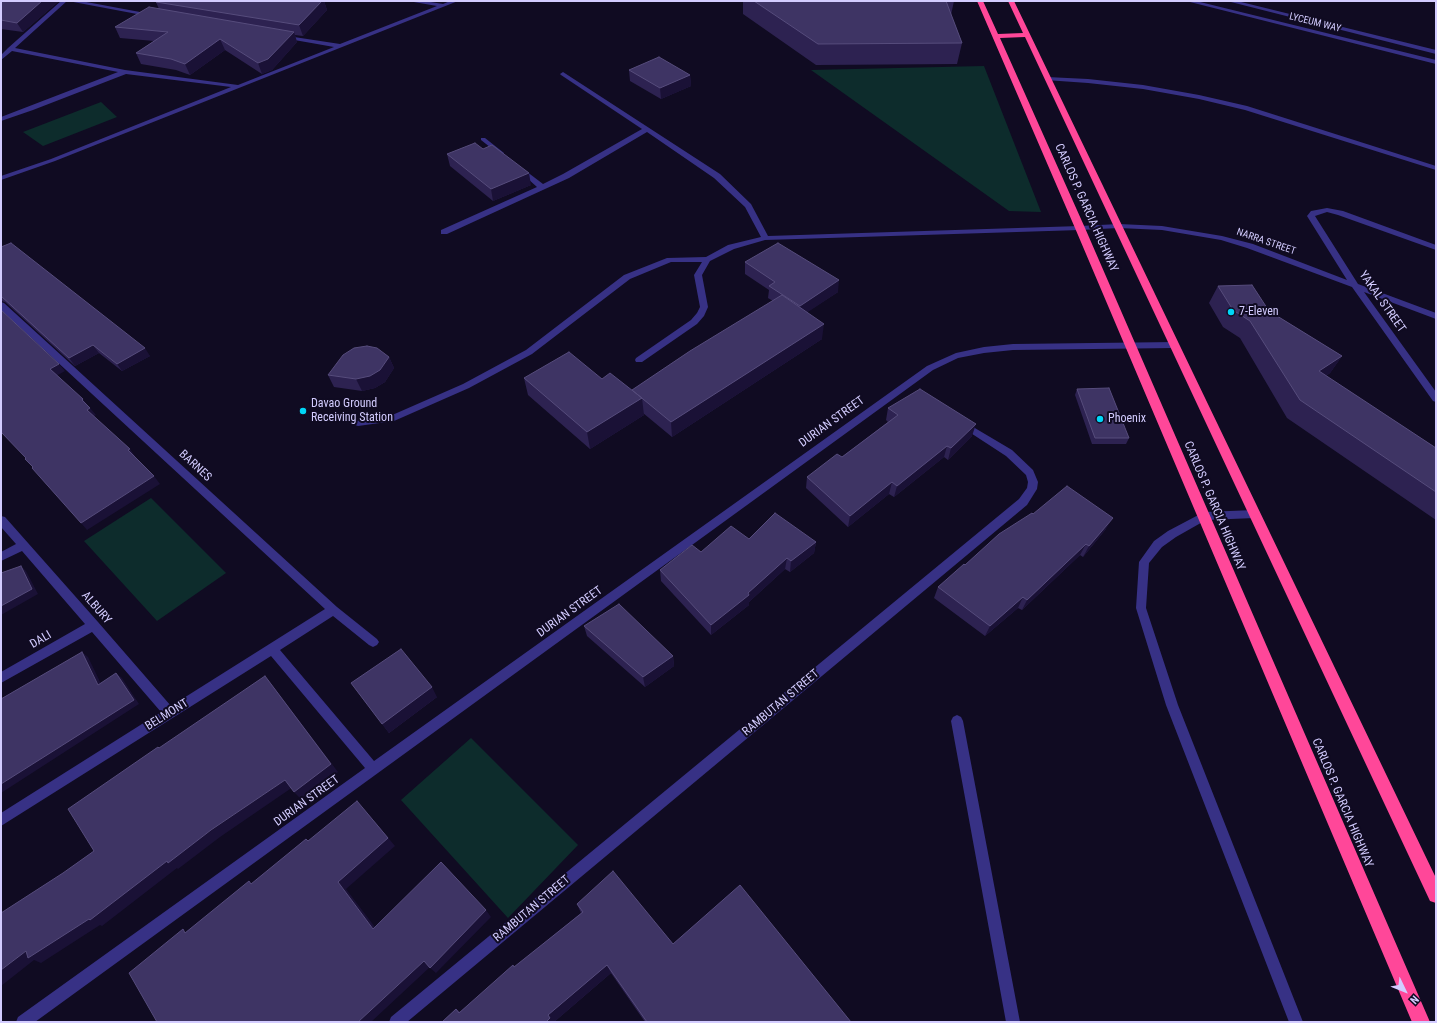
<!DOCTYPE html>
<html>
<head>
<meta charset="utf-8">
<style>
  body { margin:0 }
  #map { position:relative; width:1437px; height:1023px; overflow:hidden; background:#100b22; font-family:"Roboto Condensed",sans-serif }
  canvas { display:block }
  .frame { position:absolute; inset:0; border:2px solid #d3ccff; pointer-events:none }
  .north { position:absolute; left:1385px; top:971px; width:40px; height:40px; -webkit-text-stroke:3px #100b22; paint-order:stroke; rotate:133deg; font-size:11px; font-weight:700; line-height:16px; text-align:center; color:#d3ccff }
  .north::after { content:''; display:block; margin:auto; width:14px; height:18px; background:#d3ccff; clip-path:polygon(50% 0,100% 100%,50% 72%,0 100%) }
</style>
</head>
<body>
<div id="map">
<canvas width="1437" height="1023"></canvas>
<div class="frame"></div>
<div class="north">N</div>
</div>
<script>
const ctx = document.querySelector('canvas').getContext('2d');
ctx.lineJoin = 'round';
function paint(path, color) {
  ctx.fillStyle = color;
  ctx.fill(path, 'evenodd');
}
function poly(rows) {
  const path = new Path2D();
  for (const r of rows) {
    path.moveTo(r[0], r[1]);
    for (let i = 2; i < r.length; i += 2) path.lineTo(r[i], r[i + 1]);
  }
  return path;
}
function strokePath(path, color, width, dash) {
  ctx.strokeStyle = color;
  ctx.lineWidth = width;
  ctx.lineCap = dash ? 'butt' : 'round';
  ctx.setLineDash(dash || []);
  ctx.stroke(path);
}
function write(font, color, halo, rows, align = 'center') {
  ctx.font = font + ' "Roboto Condensed",sans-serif';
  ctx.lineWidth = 4;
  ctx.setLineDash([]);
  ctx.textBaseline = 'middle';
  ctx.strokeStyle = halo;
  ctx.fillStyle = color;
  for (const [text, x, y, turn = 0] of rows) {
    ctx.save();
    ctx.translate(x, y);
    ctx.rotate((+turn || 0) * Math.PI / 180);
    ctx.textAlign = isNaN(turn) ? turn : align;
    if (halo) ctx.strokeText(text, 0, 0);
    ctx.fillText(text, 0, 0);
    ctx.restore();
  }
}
paint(poly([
  [984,66,1041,212,1009,211,811,70],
  [101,102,117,117,43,146,23,132],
  [151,498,226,573,157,621,84,541],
  [471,738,578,845,508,918,401,800]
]), '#0d2c2c');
paint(poly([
  [563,72,720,174,751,204,768,236,1080,226,1084,228,1080,230,765,240,734,249,710,261,702,275,708,307,704,316,697,324,642,362,636,362,635,360,636,358,691,320,697,313,700,307,694,275,702,262,671,262,630,279,532,354,469,388,394,421,358,426,355,425,353,423,355,421,390,416,463,384,526,350,624,275,667,258,706,257,728,245,761,237,745,207,714,178,647,132,569,178,447,234,441,234,441,230,537,187,518,170,518,168,522,168,543,184,563,174,642,129,561,75,560,74,563,72],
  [481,138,485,138,504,153,504,155,500,155,481,140,481,138],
  [1255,510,1259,511,1260,514,1259,517,1255,518,1206,520,1176,537,1162,547,1149,563,1146,608,1178,705,1303,1022,1289,1022,1166,705,1136,608,1139,562,1154,541,1168,531,1204,512,1255,510],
  [957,715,961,717,963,721,1020,1022,1006,1022,951,721,953,717,957,715]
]), '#373185');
paint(poly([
  [61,1,67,1,15,48,125,70,238,85,334,47,283,38,280,36,281,35,340,44,437,6,408,1,424,1,443,4,450,1,458,1,55,161,1,180,1,176,51,159,231,87,126,74,33,110,1,121,1,117,118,72,12,51,1,60,1,55,8,48,61,1],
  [68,1,81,1,156,15,153,17,68,1],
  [1186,1,1196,1,1436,60,1436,64,1186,1],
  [1227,1,1237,1,1436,50,1436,54,1227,1],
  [1047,77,1088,79,1143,85,1199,95,1247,106,1436,166,1436,170,1245,110,1199,99,1143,89,1088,83,1045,80,1045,78,1047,77],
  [1327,208,1343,211,1436,245,1436,250,1338,215,1327,212,1315,216,1358,284,1436,313,1436,319,1364,292,1436,392,1436,402,1433,401,1352,287,1247,248,1221,240,1162,230,1119,228,1080,230,1076,228,1080,226,1119,224,1162,226,1222,236,1253,244,1347,280,1307,216,1311,211,1327,208],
  [1,302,4,303,337,607,377,639,379,642,377,645,373,647,369,645,333,616,280,650,374,761,927,366,956,353,984,347,1013,344,1175,342,1179,345,1175,348,1013,350,984,353,958,358,933,370,35,1022,16,1022,18,1017,365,768,271,656,1,826,1,813,161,712,92,632,1,683,1,672,85,624,22,551,1,561,1,552,16,544,1,527,1,516,5,517,98,622,171,706,325,609,1,310,1,302],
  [963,421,1012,450,1033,470,1038,482,1037,489,1027,505,407,1022,389,1022,391,1017,1019,499,1027,488,1028,482,1026,475,1006,456,960,426,958,424,963,421]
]), '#373185');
paint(poly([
  [977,1,983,1,998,34,1023,33,1008,1,1014,1,1436,878,1436,903,1430,901,1025,37,1000,38,1085,228,1430,1022,1412,1022,1075,228,977,1]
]), '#ff4799');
paint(poly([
  [3,1,59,1,23,32,1,29,1,2],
  [158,1,324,1,327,10,303,36,295,35,297,42,272,70,262,74,225,50,190,75,176,70,141,64,136,53,154,41,120,38,115,27,159,9,156,2],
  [743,1,954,1,951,15,962,43,957,64,816,65,743,14],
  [629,70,690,75,691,86,661,99,630,81],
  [483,149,531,185,493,201,450,166,447,154],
  [1,247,150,356,122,371,99,353,75,366,5,302,1,301],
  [745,262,838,292,807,312,822,339,672,437,643,413,644,415,590,449,528,395,524,378,602,379,632,390,773,301,768,298,769,290,745,274],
  [1218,286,1269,311,1342,356,1330,373,1326,376,1436,448,1436,520,1287,418,1240,338,1223,327,1209,303],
  [389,357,394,368,385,382,375,388,362,391,334,387,328,375],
  [1077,389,1129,438,1126,444,1092,444,1075,395],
  [888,408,972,436,948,460,944,457,894,497,889,494,848,527,806,488,807,477,842,457,888,422,886,420],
  [1033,514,1106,529,1083,557,1080,555,1022,610,1018,608,985,636,934,598,938,587,965,565],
  [749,539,816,542,814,553,790,572,785,569,749,602,749,605,711,635,661,581,660,570,701,552],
  [584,626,673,656,674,666,645,687,587,636],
  [351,683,437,697,389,733],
  [577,904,673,944,851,1022,645,1022,611,973,554,1022,442,1022,456,1009,460,1012,581,913]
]), '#2d2251');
paint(poly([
  [42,1,59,1,23,32,17,23],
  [322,1,324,1,327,10,303,36,299,25],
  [294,32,297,42,272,70,262,74,258,63],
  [220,39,225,50,190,75,185,64],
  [690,75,691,86,661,99,660,88],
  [529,173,531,185,493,201,491,189],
  [839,280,838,292,799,318,800,306],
  [824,324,822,339,672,437,671,422],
  [93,345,99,353,75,366,69,358],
  [145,348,150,356,122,371,117,364],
  [1342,356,1330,373,1307,389,1319,371],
  [389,357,394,368,385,382,375,388,362,391,356,379],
  [59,364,65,371,56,376,50,369],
  [642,398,644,415,590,449,587,432],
  [83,399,89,407,82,400],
  [90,408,96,415,93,417,87,410],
  [976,424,972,436,948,460,951,448],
  [947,446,944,457,894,497,897,486],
  [130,449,135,456,134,457,128,450],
  [154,476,160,484,87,530,81,523],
  [892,482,889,494,848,527,850,516],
  [1113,518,1106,529,1083,557,1089,546],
  [816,542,814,553,790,572,791,561],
  [1086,544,1080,555,1022,610,1027,600],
  [787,558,785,569,749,602,749,605,711,635,711,625],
  [21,566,26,571,38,594,1,615,1,606],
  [1023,597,1018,608,985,636,990,626],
  [82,652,88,657,104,690,98,685],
  [673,656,674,666,645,687,643,677],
  [116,673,122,678,139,704,1,793,1,784],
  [265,676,272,685,338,772,301,799,294,792],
  [432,687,437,697,389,733,382,724],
  [285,780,293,787,220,837,178,869,177,868,102,926,100,925,41,963,34,960,1,986,1,970,26,951,167,861],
  [364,809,395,846,346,889,381,935,373,929,338,882],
  [486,910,491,917,436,973,430,968,430,967,371,1022,358,1022,424,961],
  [607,965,611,973,554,1022,546,1022,548,1015]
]), '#1a1136');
const building = poly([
  [3,1,42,1,17,23,1,20,1,2,3,1],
  [158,1,322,1,299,25,156,2,158,1],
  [754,1,946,1,962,43,818,44,754,1],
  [149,7,294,32,268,59,258,63,220,39,185,64,171,59,136,53,168,32,115,27,149,7],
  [659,57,690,75,660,88,629,70,659,57],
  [475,143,483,149,492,145,529,173,491,189,447,154,475,143],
  [11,243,145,348,117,364,93,345,69,358,1,296,1,247,11,243],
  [778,243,839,280,800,306,769,286,775,282,745,262,778,243],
  [1252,285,1269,311,1342,356,1319,371,1436,448,1436,492,1300,400,1250,321,1233,310,1218,286,1252,285],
  [782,295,824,324,671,422,632,390,690,351,782,295],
  [1,310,59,364,50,369,83,399,82,400,90,408,87,410,130,449,128,450,154,476,81,523,32,468,33,467,25,459,26,458,1,432,1,310],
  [367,346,377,348,389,357,380,370,370,376,356,379,328,375,343,355,354,348,367,346],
  [569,352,602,379,610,373,642,398,587,432,524,378,569,352],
  [1109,388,1129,438,1095,438,1077,389,1109,388],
  [920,389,976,424,951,448,947,446,897,486,892,482,850,516,807,477,837,454,842,457,898,415,888,408,920,389],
  [1067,486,1113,518,1089,546,1086,544,1027,600,1023,597,990,626,938,587,964,564,965,565,999,534,1032,513,1033,514,1067,486],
  [775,513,816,542,791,561,787,558,748,593,749,595,711,625,660,570,692,545,701,552,731,526,749,539,775,513],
  [21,566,32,589,1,606,1,573,21,566],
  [619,604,673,656,643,677,584,626,619,604],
  [401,649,432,687,382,724,351,683,401,649],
  [82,652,98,685,116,673,134,700,1,784,1,699,82,652],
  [265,676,331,764,294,792,285,780,211,830,168,863,167,861,90,920,89,919,28,958,26,951,1,970,1,913,63,873,94,851,68,809,158,747,159,748,265,676],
  [357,801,388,838,338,882,373,929,441,862,486,910,430,968,424,961,358,1022,157,1022,129,973,183,929,185,933,249,881,251,884,306,839,308,841,357,801],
  [613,871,673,944,740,885,851,1022,647,1022,607,965,548,1015,550,1018,546,1022,442,1022,456,1009,459,1013,513,965,514,967,583,912,577,904,613,871]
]);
paint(building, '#3e3464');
strokePath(building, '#564c7c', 1);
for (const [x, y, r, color] of [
  [1231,312,4,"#00d6f7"],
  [303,411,4,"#00d6f7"],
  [1100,419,4,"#00d6f7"]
]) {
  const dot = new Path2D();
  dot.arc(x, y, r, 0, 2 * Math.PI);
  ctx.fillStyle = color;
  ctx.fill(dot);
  strokePath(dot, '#100b22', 1.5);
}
write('10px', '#d3ccff', '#100b22', [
  ["LYCEUM WAY",1315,23,14],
  ["NARRA STREET",1266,242,19]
]);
write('12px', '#d3ccff', '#100b22', [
  ["CARLOS P. GARCIA HIGHWAY",1086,208,66],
  ["YAKAL STREET",1382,302,55],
  ["DURIAN STREET",832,422,-36],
  ["BARNES",195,466,43],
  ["CARLOS P. GARCIA HIGHWAY",1214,506,67],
  ["ALBURY",96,608,49],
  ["DURIAN STREET",570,612,-36],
  ["DALI",41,640,-30],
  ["RAMBUTAN STREET",781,703,-40],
  ["BELMONT",167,715,-32],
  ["DURIAN STREET",307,801,-36],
  ["CARLOS P. GARCIA HIGHWAY",1342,803,67],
  ["RAMBUTAN STREET",532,909,-40]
]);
write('12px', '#d3ccff', '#100b22', [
  ["7-Eleven",1239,312],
  ["Davao Ground",311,404],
  ["Receiving Station",311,418],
  ["Phoenix",1108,419]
], 'left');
</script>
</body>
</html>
